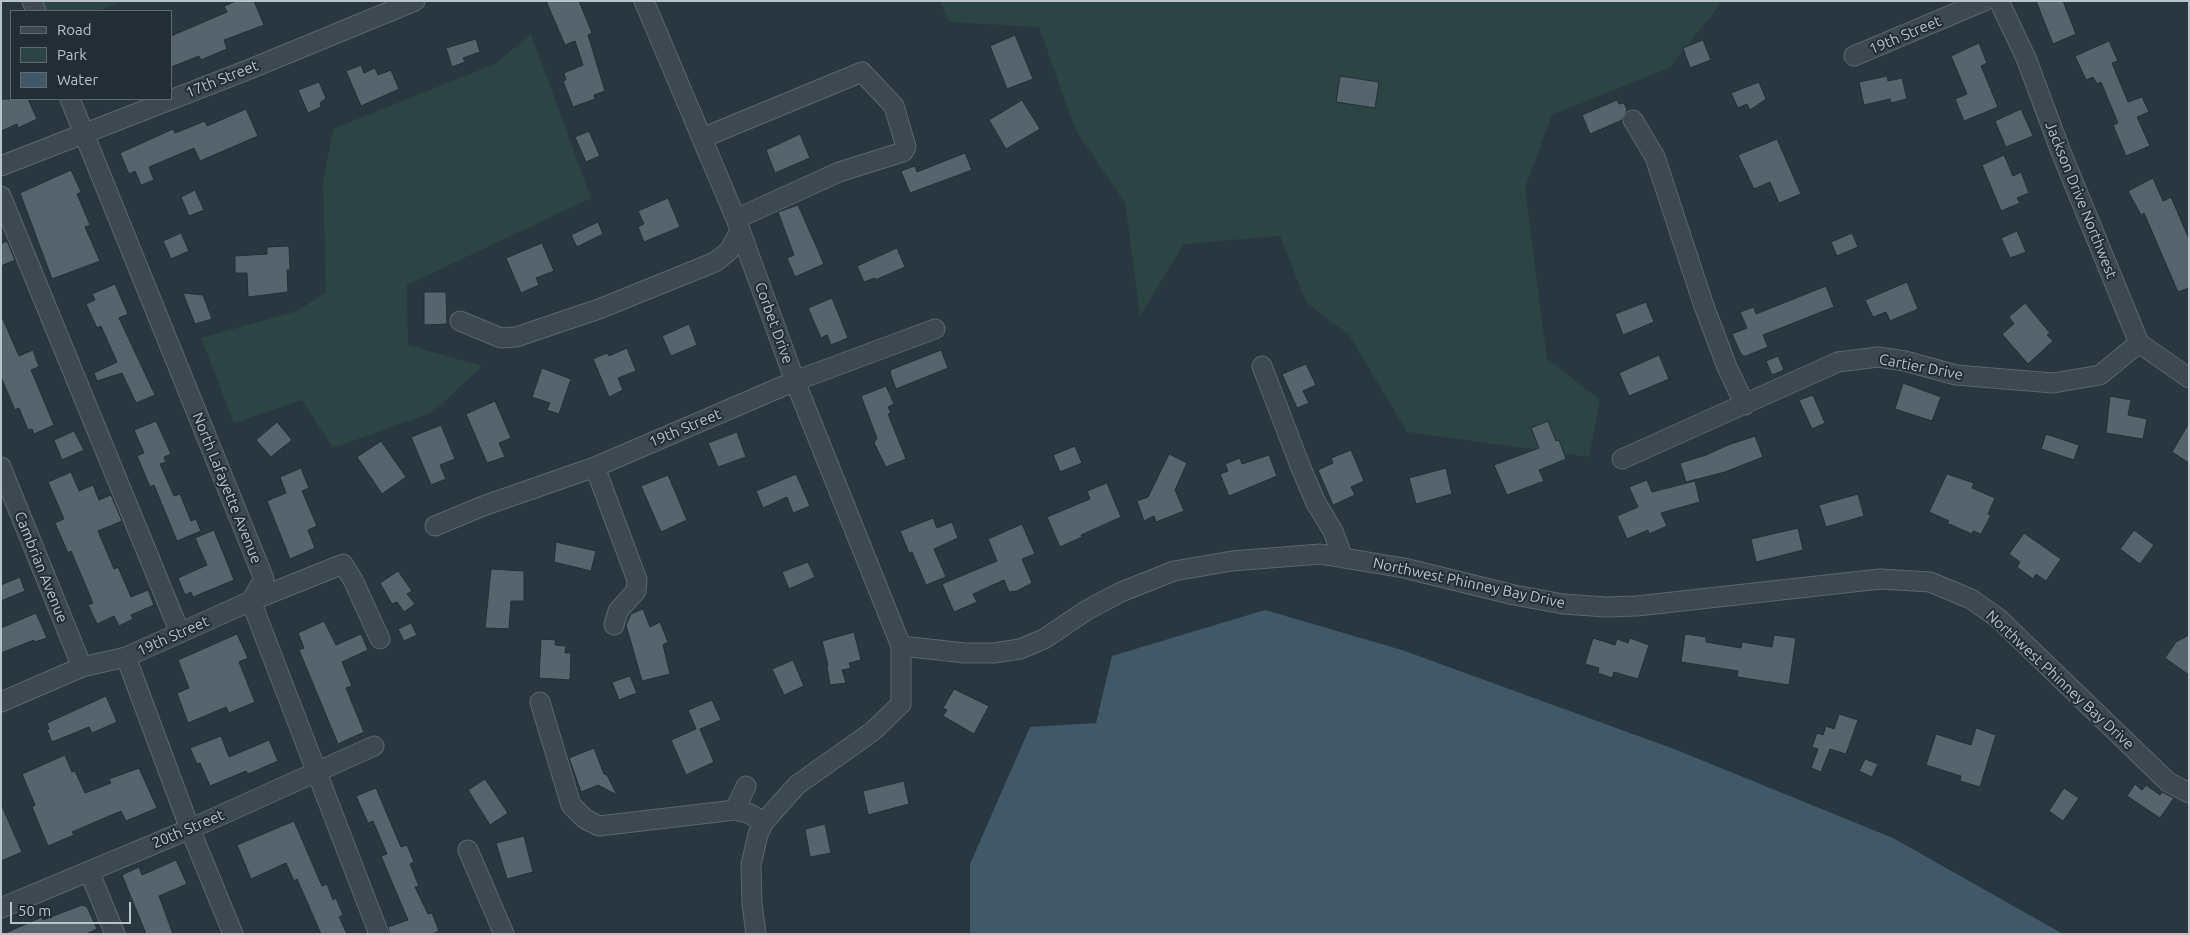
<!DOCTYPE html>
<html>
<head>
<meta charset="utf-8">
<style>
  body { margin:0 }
  #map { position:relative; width:2190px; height:935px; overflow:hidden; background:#293741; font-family:Ubuntu,sans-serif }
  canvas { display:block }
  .frame { position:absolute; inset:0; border:2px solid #bac3cb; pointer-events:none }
  .legend { position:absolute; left:10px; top:10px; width:162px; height:90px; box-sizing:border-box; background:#222d36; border:1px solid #5f6972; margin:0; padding:6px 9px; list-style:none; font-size:15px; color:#bac3cb }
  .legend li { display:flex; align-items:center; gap:10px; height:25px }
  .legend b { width:25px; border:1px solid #5f6972 }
  .scale { position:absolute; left:10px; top:902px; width:121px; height:22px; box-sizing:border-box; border:2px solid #bac3cb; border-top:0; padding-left:6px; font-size:15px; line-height:18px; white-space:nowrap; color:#bac3cb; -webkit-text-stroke:4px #222d36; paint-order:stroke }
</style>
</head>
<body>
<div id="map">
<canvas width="2190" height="935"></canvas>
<div class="frame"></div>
<ul class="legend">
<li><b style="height:6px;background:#3d4851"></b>Road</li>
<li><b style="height:14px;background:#2c4442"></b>Park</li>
<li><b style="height:14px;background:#415868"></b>Water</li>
</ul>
<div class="scale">50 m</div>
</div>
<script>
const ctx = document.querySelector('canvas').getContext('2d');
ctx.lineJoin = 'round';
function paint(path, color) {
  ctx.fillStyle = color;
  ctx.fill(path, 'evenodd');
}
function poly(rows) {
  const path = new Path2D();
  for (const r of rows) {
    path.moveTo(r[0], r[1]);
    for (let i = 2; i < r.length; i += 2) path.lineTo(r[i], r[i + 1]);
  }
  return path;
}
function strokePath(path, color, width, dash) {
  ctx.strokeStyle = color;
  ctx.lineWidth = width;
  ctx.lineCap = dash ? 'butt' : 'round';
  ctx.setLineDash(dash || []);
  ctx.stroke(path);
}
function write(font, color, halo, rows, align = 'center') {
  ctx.font = font + ' Ubuntu,sans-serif';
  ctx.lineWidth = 4;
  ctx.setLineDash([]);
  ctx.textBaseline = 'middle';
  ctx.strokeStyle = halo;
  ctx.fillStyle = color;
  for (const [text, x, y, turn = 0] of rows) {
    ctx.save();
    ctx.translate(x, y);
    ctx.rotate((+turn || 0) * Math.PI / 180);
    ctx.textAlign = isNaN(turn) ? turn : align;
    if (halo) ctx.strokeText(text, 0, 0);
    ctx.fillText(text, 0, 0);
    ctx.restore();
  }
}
paint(poly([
  [32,1,123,1,98,11,36,11],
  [940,1,1723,1,1669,68,1552,115,1525,188,1547,359,1600,400,1589,457,1407,432,1349,335,1306,302,1280,236,1184,244,1140,316,1125,203,1075,129,1039,27,949,22],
  [531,34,591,198,407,285,408,345,482,366,433,412,333,448,302,400,234,423,201,338,297,311,326,292,323,181,333,129,495,64]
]), '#2c4442');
paint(poly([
  [1265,610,1402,650,1674,749,1893,838,2063,934,970,934,970,864,1030,727,1096,723,1112,656]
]), '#415868');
const building = poly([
  [236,1,254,1,264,25,224,40,227,49,201,60,199,56,171,67,171,36,227,12,224,6,236,1],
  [546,1,579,1,592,33,588,35,605,91,594,95,595,99,573,107,563,81,566,80,564,73,583,65,575,41,565,45,546,1],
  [2036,1,2063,1,2076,34,2053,44,2036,1],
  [1015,35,1033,79,1007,89,990,46,1015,35],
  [476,39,480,52,463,58,465,62,452,67,446,48,476,39],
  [1703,40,1711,60,1690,68,1683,48,1703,40],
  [2109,41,2118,61,2112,63,2128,102,2142,97,2149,112,2137,117,2150,146,2126,156,2113,125,2118,123,2101,82,2097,84,2093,77,2086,80,2075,56,2109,41],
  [1979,43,1987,63,1981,66,1998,107,1964,121,1955,99,1967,94,1951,56,1979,43],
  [361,65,364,73,375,68,378,75,391,70,399,89,361,106,346,71,361,65],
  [1340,76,1379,82,1375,108,1336,102,1340,76],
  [1887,76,1888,81,1902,78,1907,99,1891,103,1890,99,1864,105,1859,82,1887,76],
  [319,82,326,98,320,103,321,107,308,113,298,90,319,82],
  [1759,82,1766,99,1750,110,1747,104,1738,108,1731,93,1759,82],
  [1,99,28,99,37,119,18,128,17,124,1,131,1,99],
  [1022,100,1040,129,1006,149,989,120,1022,100],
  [1617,100,1619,104,1624,103,1627,110,1622,120,1590,134,1582,115,1617,100],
  [246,109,258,136,200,161,194,148,149,167,154,180,141,185,135,171,129,174,120,153,173,129,175,133,205,121,207,126,246,109],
  [2021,109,2033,136,2006,147,1995,121,2021,109],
  [589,131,600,156,586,162,575,137,589,131],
  [800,134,810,158,775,173,766,150,800,134],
  [1777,139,1801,194,1779,203,1770,182,1754,189,1738,155,1777,139],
  [965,153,972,170,910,193,901,171,915,166,917,172,965,153],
  [2004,155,2013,176,2021,172,2029,193,2017,198,2020,203,2001,211,1982,165,2004,155],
  [71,170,81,192,77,194,90,225,85,227,100,261,52,279,20,193,71,170],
  [2153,178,2163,201,2171,197,2189,239,2189,288,2178,292,2144,213,2141,215,2128,191,2153,178],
  [195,190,204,210,189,216,181,197,195,190],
  [668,198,680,227,644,242,638,227,644,224,638,211,668,198],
  [798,205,824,264,795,277,787,258,794,255,778,212,798,205],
  [598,222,603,234,577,247,571,235,598,222],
  [2017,231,2026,252,2010,258,2001,238,2017,231],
  [181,233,189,251,171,259,163,241,181,233],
  [1852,233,1858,247,1837,256,1831,242,1852,233],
  [7,241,15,260,1,266,1,244,7,241],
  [542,243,554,271,536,278,539,285,521,293,506,258,542,243],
  [289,246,290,270,287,270,288,292,248,297,247,273,235,273,235,256,267,254,267,247,289,246],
  [897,248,905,267,875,280,875,278,864,282,857,266,897,248],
  [1907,282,1918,309,1890,321,1886,312,1873,317,1865,300,1907,282],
  [115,284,128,314,119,318,155,395,136,403,122,373,97,381,94,373,117,362,101,326,97,328,86,304,95,300,92,294,115,284],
  [1826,286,1834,307,1763,335,1768,347,1746,356,1743,356,1740,352,1732,334,1747,328,1740,312,1754,307,1756,314,1826,286],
  [424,292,446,292,447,324,424,325,424,292],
  [183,293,203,295,212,319,195,324,183,293],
  [832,298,848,338,831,345,827,335,821,338,808,308,832,298],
  [1646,302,1654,322,1623,335,1615,314,1646,302],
  [2025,303,2050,333,2047,335,2053,341,2028,364,2002,334,2014,324,2009,317,2025,303],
  [1,315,19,356,33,350,39,367,31,370,54,425,34,434,32,429,28,430,19,408,15,410,1,377,1,315],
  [689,324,697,345,671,356,662,336,689,324],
  [627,348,636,371,618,378,623,390,609,397,593,359,607,353,609,356,627,348],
  [941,350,948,368,896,389,890,373,891,372,890,370,941,350],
  [1659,355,1669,379,1629,396,1619,373,1659,355],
  [1778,356,1784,370,1772,375,1766,361,1778,356],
  [1306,364,1316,385,1303,391,1309,403,1297,408,1282,374,1306,364],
  [542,368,571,379,559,414,547,410,550,403,532,397,542,368],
  [1903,383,1941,397,1932,421,1895,409,1903,383],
  [886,386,894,404,888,407,891,413,888,414,906,459,886,467,874,443,877,438,861,396,886,386],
  [1813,395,1825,423,1812,429,1799,400,1813,395],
  [2110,396,2131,400,2128,415,2147,419,2143,439,2106,433,2110,396],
  [495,401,511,438,499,443,505,457,487,463,466,414,495,401],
  [156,421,171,454,164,457,166,462,160,464,174,496,180,494,191,521,196,519,201,531,177,541,154,485,150,487,137,456,144,453,134,430,156,421],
  [1548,421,1556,441,1559,440,1566,459,1539,470,1544,481,1507,495,1494,465,1539,448,1531,428,1548,421],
  [277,422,292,440,271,457,256,440,277,422],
  [2189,423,2189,463,2172,452,2189,423],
  [441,425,455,459,440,465,446,479,431,485,411,437,441,425],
  [74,431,84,450,62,460,54,440,74,431],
  [737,432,746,457,718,467,708,443,737,432],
  [2046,434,2079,445,2074,460,2041,449,2046,434],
  [1755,436,1763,457,1725,472,1686,482,1680,463,1706,455,1728,445,1755,436],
  [381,441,406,477,382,494,357,457,381,441],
  [1075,446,1082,463,1060,472,1053,455,1075,446],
  [1351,450,1364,481,1351,487,1355,495,1333,505,1318,470,1333,463,1331,458,1351,450],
  [1169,454,1187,463,1175,490,1184,511,1156,522,1154,516,1144,521,1137,501,1148,497,1169,454],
  [1269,455,1277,476,1229,496,1220,474,1228,471,1225,464,1240,458,1242,464,1269,455],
  [301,468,309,488,302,491,317,526,308,530,315,548,290,559,267,501,286,493,280,477,301,468],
  [1446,468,1452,494,1416,504,1409,478,1446,468],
  [71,472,79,491,93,485,99,500,111,495,122,521,98,531,114,569,118,567,131,597,148,590,154,605,131,615,133,619,119,626,114,616,97,624,88,605,93,603,71,551,68,553,55,523,64,519,48,482,71,472],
  [796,474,810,506,793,513,787,497,763,508,756,491,796,474],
  [1947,474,1974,483,1972,488,1995,498,1988,514,1991,515,1981,534,1973,531,1972,534,1947,523,1949,521,1929,512,1947,474],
  [668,475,687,520,661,532,641,486,668,475],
  [1647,480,1652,492,1695,481,1700,502,1661,513,1667,526,1649,534,1648,530,1627,539,1617,516,1638,507,1629,487,1647,480],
  [1107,483,1121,517,1081,535,1082,537,1060,547,1047,517,1090,499,1087,491,1107,483],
  [1858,494,1864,516,1826,527,1819,505,1858,494],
  [933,518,937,528,952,522,958,538,934,549,946,577,926,585,912,552,909,553,900,531,933,518],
  [1022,524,1035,554,1022,559,1032,583,1017,591,1009,592,1004,580,973,594,977,602,954,612,942,584,997,561,988,539,1022,524],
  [1798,528,1803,550,1756,562,1751,539,1798,528],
  [214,530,234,580,193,597,191,592,185,595,178,578,207,565,195,538,214,530],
  [2134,530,2154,545,2140,564,2120,549,2134,530],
  [2024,533,2061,559,2046,581,2036,574,2033,579,2017,567,2020,562,2009,554,2024,533],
  [556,542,596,551,591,571,554,562,556,542],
  [808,562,815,577,789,589,782,572,808,562],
  [491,569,524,571,524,601,511,601,509,629,485,628,491,569],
  [398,571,412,591,407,594,415,604,404,612,397,602,392,604,380,583,398,571],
  [20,577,25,591,1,601,1,585,20,577],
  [643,609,650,627,660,622,668,642,663,645,670,674,642,681,626,625,631,614,643,609],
  [36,613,47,638,35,642,34,640,1,653,1,628,36,613],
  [324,621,336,645,361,634,368,650,342,662,352,686,346,688,364,732,338,744,299,650,304,648,298,633,324,621],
  [411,623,417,635,404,641,398,629,411,623],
  [854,632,861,660,849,663,851,668,842,670,846,683,830,685,827,666,828,665,822,641,854,632],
  [237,634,248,658,239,662,255,702,229,713,226,707,188,723,177,693,189,688,178,660,237,634],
  [1685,634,1706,637,1706,642,1741,648,1742,642,1772,647,1774,635,1796,638,1789,685,1737,677,1738,671,1681,662,1685,634],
  [2189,635,2189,675,2165,658,2176,642,2189,635],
  [1593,638,1615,645,1617,639,1628,643,1630,638,1649,645,1638,679,1614,672,1612,678,1598,673,1599,668,1585,664,1593,638],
  [541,639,556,640,555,645,566,646,565,653,571,653,570,680,539,678,541,639],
  [793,660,804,686,784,695,772,669,793,660],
  [630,676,637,693,619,700,612,682,630,676],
  [954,689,989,706,974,734,943,716,947,710,943,708,954,689],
  [106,696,117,722,92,733,89,727,52,742,47,730,49,729,47,723,106,696],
  [712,700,721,720,700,729,714,762,686,775,671,740,696,729,688,710,712,700],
  [1839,714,1858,720,1846,754,1830,749,1821,772,1811,768,1818,749,1812,747,1817,733,1823,735,1826,726,1834,729,1839,714],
  [1976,728,1996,735,1980,787,1960,781,1961,776,1926,765,1936,734,1971,745,1976,728],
  [221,736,229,757,269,740,278,761,248,774,246,771,210,786,200,763,197,764,190,748,221,736],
  [594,748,604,774,607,775,617,795,598,785,581,792,569,758,594,748],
  [65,755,72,772,75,771,85,793,111,783,109,779,139,768,157,808,126,821,121,811,72,832,74,835,48,846,32,807,35,805,22,774,65,755],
  [1865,759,1878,764,1872,777,1859,771,1865,759],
  [485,779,508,813,490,825,468,790,485,779],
  [904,781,909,804,868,815,863,791,904,781],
  [2135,784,2142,790,2146,785,2160,795,2162,792,2174,798,2160,818,2127,796,2135,784],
  [376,788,401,847,407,845,414,862,410,864,419,886,415,887,428,914,432,913,439,931,432,934,390,934,388,927,408,920,381,856,387,854,373,821,368,823,356,796,376,788],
  [2064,788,2079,798,2063,821,2049,811,2064,788],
  [1,804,22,852,1,861,1,804],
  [294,821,322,886,327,884,333,900,336,898,343,915,339,917,347,934,321,934,297,879,294,881,286,863,251,879,237,845,294,821],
  [825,824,831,853,810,857,805,829,825,824],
  [524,836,533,872,507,879,496,843,524,836],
  [176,860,187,884,159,896,173,934,146,934,122,875,139,867,142,875,176,860],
  [82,905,87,907,97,929,86,934,3,934,42,917,43,920,82,905]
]);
paint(building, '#55646d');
strokePath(building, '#242f38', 1);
const minor = poly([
  [32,1,36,11],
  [644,1,736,219,795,381,901,646,901,704,873,731,797,785,764,822,758,834,751,865,752,904,756,934],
  [1999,1,2026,58,2061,152,2139,343,2189,378],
  [1854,56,1984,1],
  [70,99,264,579,251,601,379,934],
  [1633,120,1655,157,1704,306,1727,367,1745,405],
  [702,138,862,72,894,106,906,147,903,152,839,172,736,219],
  [1,166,250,69,415,1],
  [1,196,180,633],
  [460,321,501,338,516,337,599,309,715,262,729,251,740,231],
  [1262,366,1301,468,1316,503,1333,531,1343,558],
  [1622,459,1838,362,1878,357,1905,361,1956,375,2053,383,2100,375,2139,343],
  [1,467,82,667],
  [595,467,637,580,636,591,618,611,614,625],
  [435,526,483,506,595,467,795,381,935,329],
  [901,646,965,653,994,653,1020,649,1044,639,1087,610,1121,592,1174,571,1232,561,1320,554,1404,568,1514,595,1563,604,1606,607,1637,606,1880,579,1930,582,1971,599,1998,618,2168,782,2189,793],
  [126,657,190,829,233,934],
  [1,702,82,667,126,657,251,601,343,564,353,580,380,639],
  [540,702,571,805,585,819,599,826,735,810,748,813,764,822],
  [735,810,746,786],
  [468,850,504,934],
  [89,871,115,934],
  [1,908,190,829,374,746]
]);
strokePath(minor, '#5b666e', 21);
strokePath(minor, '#3d4851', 19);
write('15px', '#bac3cb', '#222d36', [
  ["19th Street",1905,35,-23],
  ["17th Street",222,79,-22],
  ["Jackson Drive Northwest",2081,200,68],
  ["Corbet Drive",774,323,70],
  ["Cartier Drive",1921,367,11],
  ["19th Street",685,428,-23],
  ["North Lafayette Avenue",227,488,68],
  ["Cambrian Avenue",41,567,68],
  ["Northwest Phinney Bay Drive",1469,583,12],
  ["19th Street",173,636,-24],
  ["Northwest Phinney Bay Drive",2060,680,43],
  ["20th Street",188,829,-23]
]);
</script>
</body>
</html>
